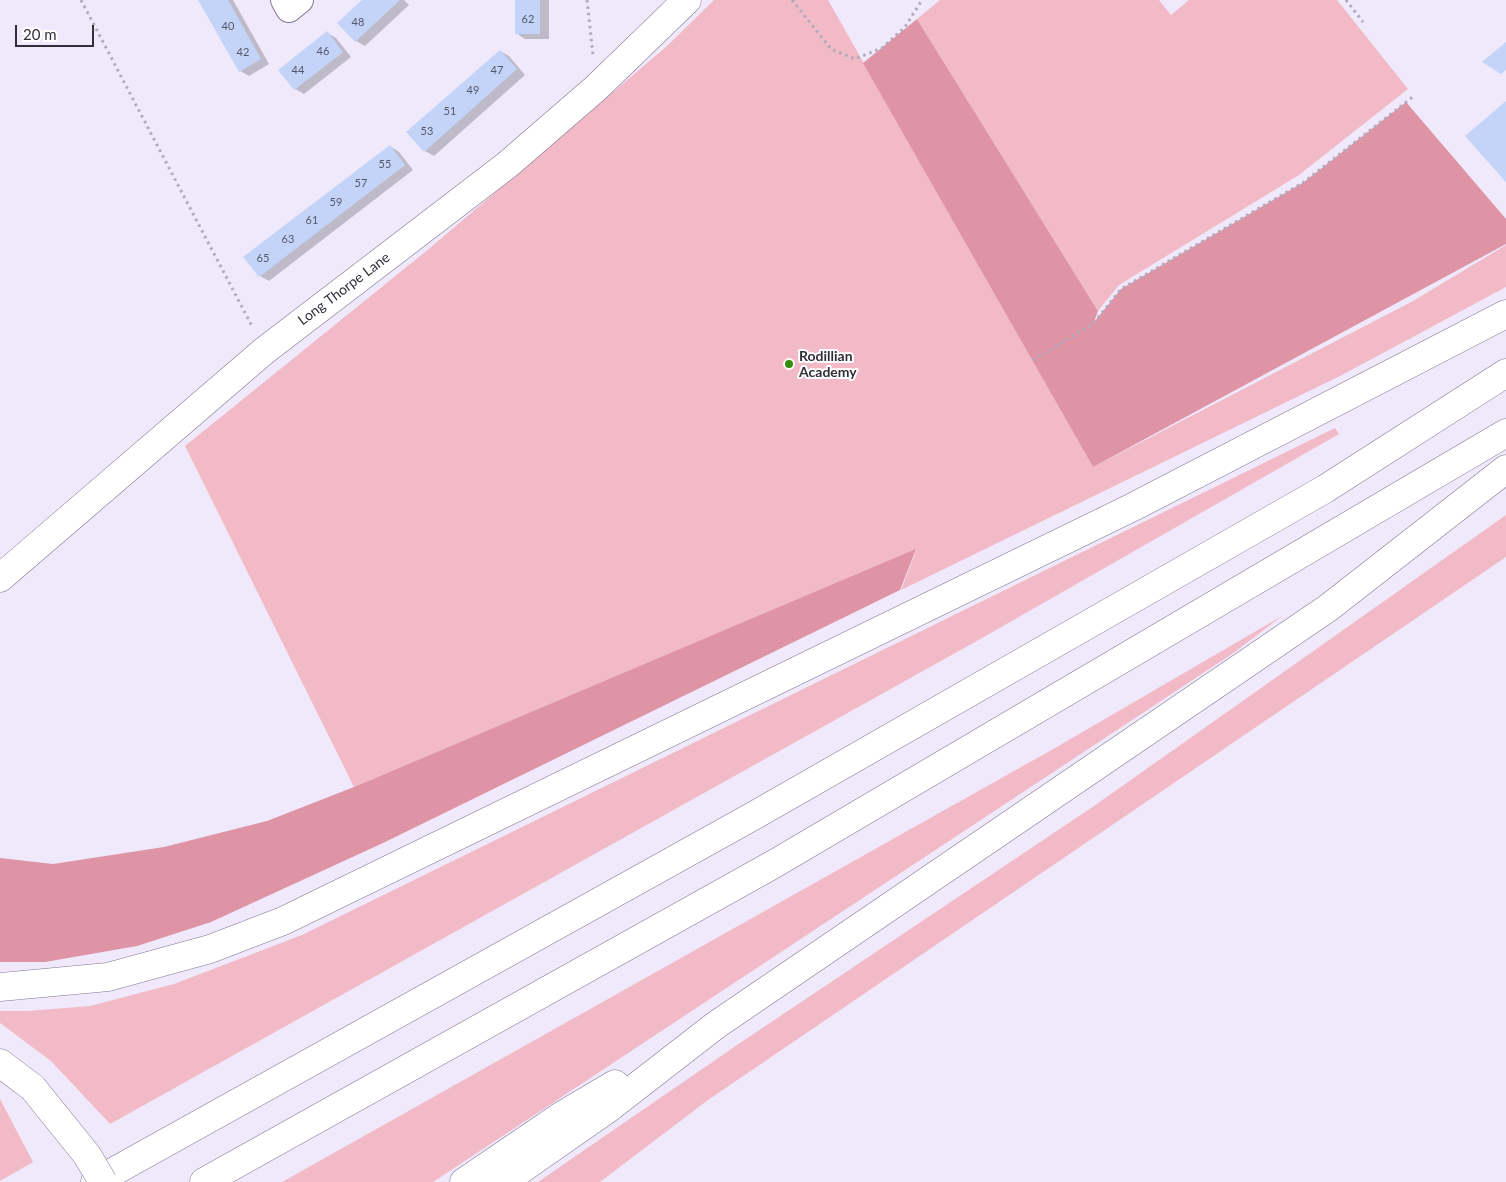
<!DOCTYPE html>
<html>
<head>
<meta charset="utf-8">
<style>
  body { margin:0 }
  #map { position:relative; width:1506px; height:1182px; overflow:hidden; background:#efe9fb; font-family:Lato,sans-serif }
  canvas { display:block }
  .scale { position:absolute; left:15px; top:25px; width:79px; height:22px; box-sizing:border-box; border:2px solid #322e3a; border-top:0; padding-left:6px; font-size:15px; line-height:18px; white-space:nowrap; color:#322e3a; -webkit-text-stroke:4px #fff; paint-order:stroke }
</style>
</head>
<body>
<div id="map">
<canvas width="1506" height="1182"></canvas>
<div class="scale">20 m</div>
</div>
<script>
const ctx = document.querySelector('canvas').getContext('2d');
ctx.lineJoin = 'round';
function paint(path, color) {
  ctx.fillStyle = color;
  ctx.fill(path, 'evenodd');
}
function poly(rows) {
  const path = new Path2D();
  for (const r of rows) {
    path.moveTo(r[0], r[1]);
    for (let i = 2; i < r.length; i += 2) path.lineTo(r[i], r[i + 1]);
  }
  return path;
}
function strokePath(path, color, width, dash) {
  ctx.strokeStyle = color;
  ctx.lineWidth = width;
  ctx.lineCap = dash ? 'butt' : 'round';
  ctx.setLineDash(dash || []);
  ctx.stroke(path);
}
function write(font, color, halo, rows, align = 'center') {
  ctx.font = font + ' Lato,sans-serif';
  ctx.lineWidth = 4;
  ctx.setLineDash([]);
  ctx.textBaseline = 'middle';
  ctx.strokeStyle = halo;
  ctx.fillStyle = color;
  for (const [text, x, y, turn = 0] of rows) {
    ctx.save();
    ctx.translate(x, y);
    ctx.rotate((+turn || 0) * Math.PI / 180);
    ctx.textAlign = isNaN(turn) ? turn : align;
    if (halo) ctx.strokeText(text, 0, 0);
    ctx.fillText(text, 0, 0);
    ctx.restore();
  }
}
paint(poly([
  [714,0,828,0,1093,467,1413,301,1506,245,1506,287,1342,375,901,590,916,550,354,787,185,446,430,248,667,46],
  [940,0,1159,0,1171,15,1189,0,1337,0,1408,89,1299,175,1119,285,1098,311,917,19],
  [1335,428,1339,434,975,642,110,1124,51,1061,0,1023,0,1011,28,1011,90,1006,174,984,302,935],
  [1506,515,1506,557,708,1100,600,1182,538,1182,740,1043,1094,806],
  [1282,616,1232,654,433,1182,282,1182,1055,748],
  [0,1099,33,1162,0,1181]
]), '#f2bac6');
paint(poly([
  [917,19,1098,311,1094,322,1121,289,1304,182,1406,102,1506,219,1506,244,1093,467,863,63],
  [916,549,900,590,383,843,211,922,137,946,45,962,0,962,0,858,53,864,164,847,267,821,354,787]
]), '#de94a5');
paint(poly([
  [200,0,233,0,269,64,249,76,240,71],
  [364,0,404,0,409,5,365,46,356,41],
  [517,0,549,0,549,39,525,39,516,33],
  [328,33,336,38,351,57,304,94,295,89],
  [500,51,509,56,525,75,434,156,425,151],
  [390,146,399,152,413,170,269,281,260,276]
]), '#0003');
paint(poly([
  [198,0,228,0,261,59,239,72],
  [362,0,400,0,355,42,337,23],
  [515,0,540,0,540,34,515,34],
  [327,31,343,52,294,90,278,70],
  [1506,42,1506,70,1501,74,1482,62],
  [500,50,517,69,424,152,406,132],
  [1506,101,1506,182,1465,136],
  [390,145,405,165,259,277,243,257]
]), '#c4d4f9');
const street = poly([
  [284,0,289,9,300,0]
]);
const secondary = poly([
  [0,578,264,351,507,165,596,88,687,0]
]);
const highway = poly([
  [0,987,108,977,210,949,283,921,1133,507,1506,314],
  [0,1063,33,1088],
  [95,1182,755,815,1325,489,1506,373],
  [204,1182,774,864,1506,433],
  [464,1182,561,1116,615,1084],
  [503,1182,609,1108,716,1025,1328,608,1506,469]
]);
strokePath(street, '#807792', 28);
strokePath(secondary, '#807792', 29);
strokePath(highway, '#807792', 29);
strokePath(poly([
  [81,0,253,328],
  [587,0,593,55],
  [792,0,831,49,855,59,882,48,905,27,922,0],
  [1346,0,1363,22],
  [1033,360,1093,324,1121,289,1304,182,1414,96]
]), '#b0abbb', 3, [2.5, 4]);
strokePath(street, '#fff', 26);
strokePath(secondary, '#fff', 28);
strokePath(highway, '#fff', 28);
const highwayBridge = poly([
  [33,1088,87,1155,103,1182]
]);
strokePath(highwayBridge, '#807792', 29, []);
strokePath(highwayBridge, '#fff', 28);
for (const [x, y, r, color] of [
  [789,364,5,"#318f02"]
]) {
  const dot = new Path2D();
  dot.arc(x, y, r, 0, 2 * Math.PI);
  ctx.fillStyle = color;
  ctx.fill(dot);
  strokePath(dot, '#fff', 2);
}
write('11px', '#56586a', null, [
  ["62",528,19],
  ["48",358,22],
  ["40",228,26],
  ["46",323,51],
  ["42",243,52],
  ["44",298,70],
  ["47",497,70],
  ["49",473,90],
  ["51",450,111],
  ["53",427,131],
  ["55",385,164],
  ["57",361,183],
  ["59",336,202],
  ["61",312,220],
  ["63",288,239],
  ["65",263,258]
]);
write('14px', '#322e3a', '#fff', [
  ["Long Thorpe Lane",344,289,-37]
]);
write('bold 14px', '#322e3a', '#fff', [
  ["Rodillian",799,356],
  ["Academy",799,372]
], 'left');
</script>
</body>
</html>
